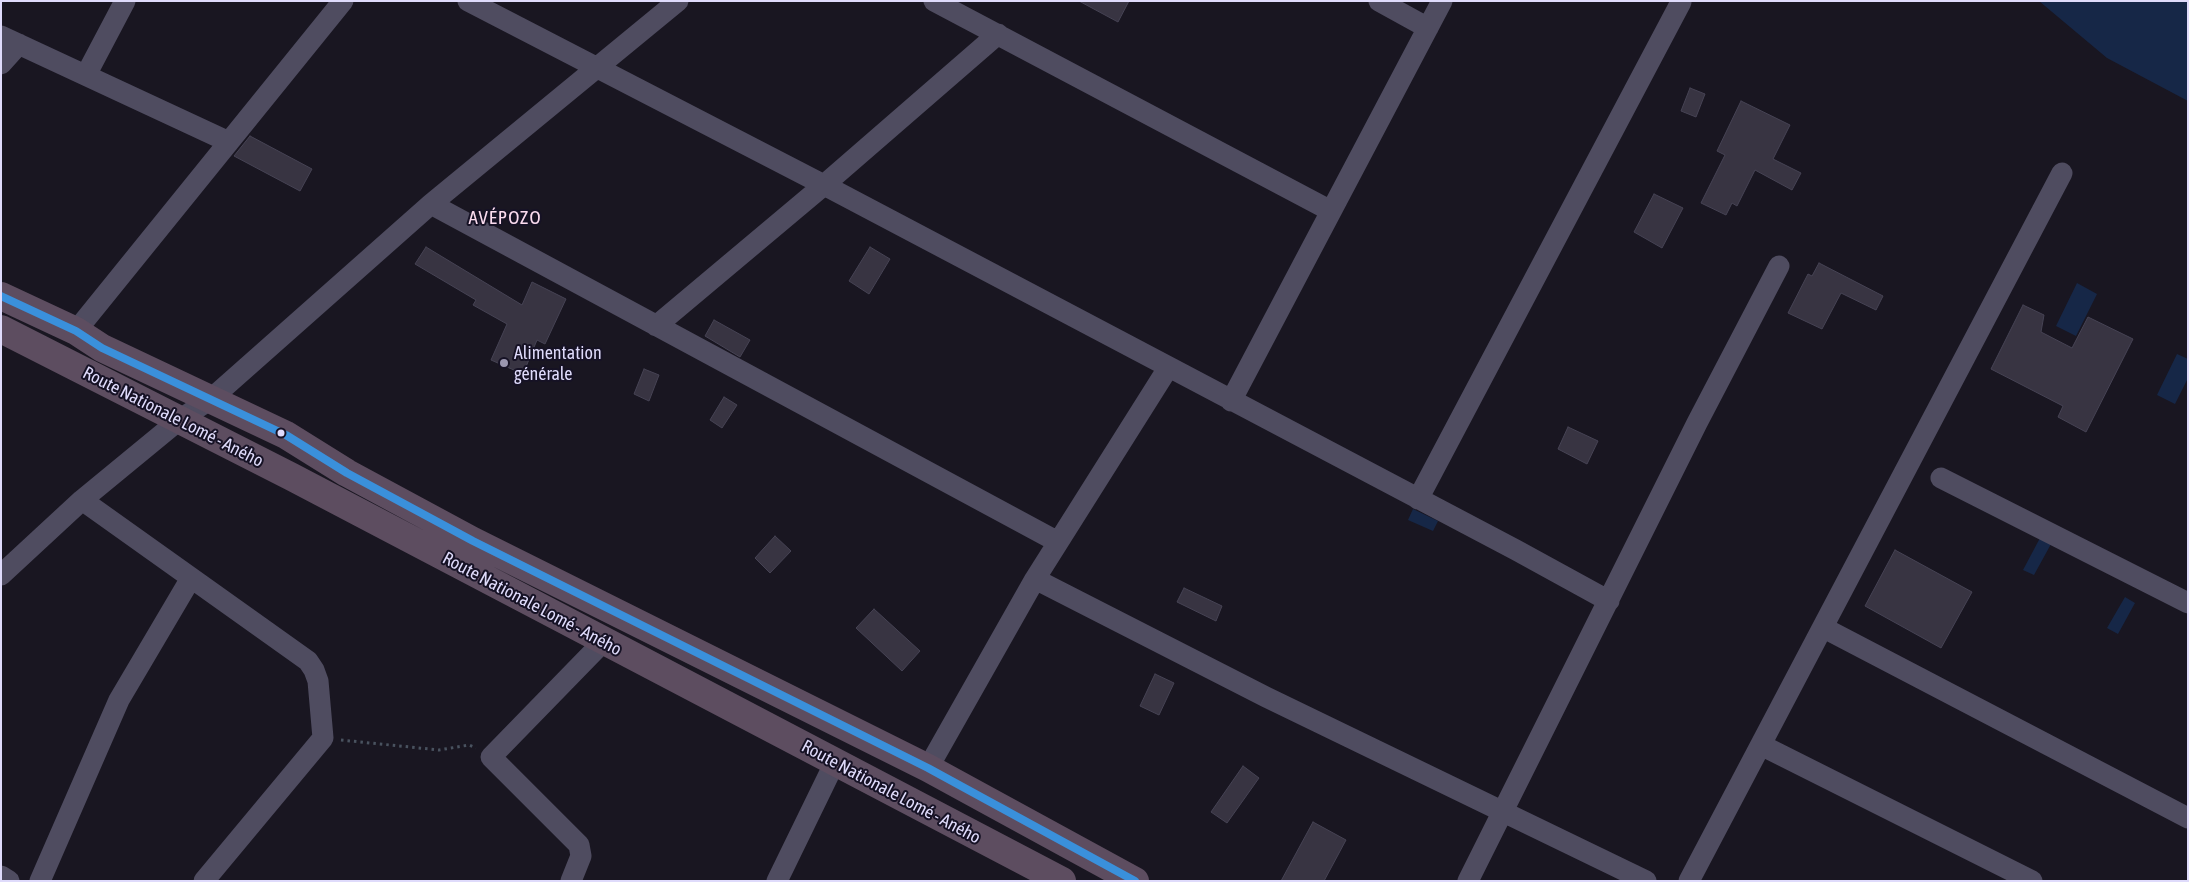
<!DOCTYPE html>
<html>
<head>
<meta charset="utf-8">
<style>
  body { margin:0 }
  #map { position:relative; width:2189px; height:882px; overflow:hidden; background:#191621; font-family:"Asap Condensed",sans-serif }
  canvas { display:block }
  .frame { position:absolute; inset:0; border:2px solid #dfdbfb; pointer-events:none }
</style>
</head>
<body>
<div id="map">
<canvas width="2189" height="882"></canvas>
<div class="frame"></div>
</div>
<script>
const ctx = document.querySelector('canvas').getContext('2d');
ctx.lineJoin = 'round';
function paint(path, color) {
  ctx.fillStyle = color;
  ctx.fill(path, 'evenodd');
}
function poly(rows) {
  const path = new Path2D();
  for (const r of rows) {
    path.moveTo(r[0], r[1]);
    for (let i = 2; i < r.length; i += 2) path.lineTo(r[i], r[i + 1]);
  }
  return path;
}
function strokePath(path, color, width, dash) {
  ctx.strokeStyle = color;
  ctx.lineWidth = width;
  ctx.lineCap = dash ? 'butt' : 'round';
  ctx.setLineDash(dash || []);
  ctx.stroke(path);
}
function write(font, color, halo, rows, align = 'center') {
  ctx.font = font + ' "Asap Condensed",sans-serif';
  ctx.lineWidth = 4;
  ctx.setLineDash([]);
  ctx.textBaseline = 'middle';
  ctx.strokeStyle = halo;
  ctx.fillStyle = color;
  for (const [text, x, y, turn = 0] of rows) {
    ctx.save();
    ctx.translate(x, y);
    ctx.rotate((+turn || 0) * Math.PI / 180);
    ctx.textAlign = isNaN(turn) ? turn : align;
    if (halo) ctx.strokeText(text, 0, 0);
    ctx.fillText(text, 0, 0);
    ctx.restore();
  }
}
paint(poly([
  [2039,1,2188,1,2188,101,2107,58],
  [2077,283,2097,294,2076,336,2056,326],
  [2177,354,2188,359,2188,378,2175,404,2157,395],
  [1413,509,1438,521,1433,531,1408,520],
  [2040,538,2051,544,2034,575,2023,570],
  [2125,597,2135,603,2118,634,2107,628]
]), '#162747');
const building = poly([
  [1079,1,1129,1,1118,22,1079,1],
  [1690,88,1705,94,1696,117,1681,111,1690,88],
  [1741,101,1790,125,1773,159,1801,173,1792,190,1755,170,1737,206,1732,203,1726,215,1701,203,1725,155,1717,151,1741,101],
  [250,136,312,169,300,191,234,156,250,136],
  [1654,194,1683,208,1662,248,1634,232,1654,194],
  [426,247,522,305,532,282,566,299,545,344,537,340,523,374,491,360,507,324,473,305,476,300,415,264,426,247],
  [870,247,890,259,869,294,849,281,870,247],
  [1819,263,1883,296,1876,310,1841,293,1822,329,1788,313,1808,274,1812,276,1819,263],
  [2023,305,2044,315,2041,332,2072,348,2088,317,2133,339,2086,432,2058,417,2063,406,1991,369,2023,305],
  [714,320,750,340,740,357,705,336,714,320],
  [644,369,659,375,649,401,634,394,644,369],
  [724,397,737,405,722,428,710,420,724,397],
  [1568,427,1598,441,1587,464,1558,449,1568,427],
  [775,536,791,551,770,573,755,558,775,536],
  [1895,550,1972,592,1941,648,1865,606,1895,550],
  [1184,588,1222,606,1216,621,1177,602,1184,588],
  [874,609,920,651,902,671,856,628,874,609],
  [1155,674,1174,683,1159,715,1140,706,1155,674],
  [1243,766,1259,778,1227,823,1211,812,1243,766],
  [1313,822,1346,840,1324,881,1281,881,1313,822]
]);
paint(building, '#383442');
strokePath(building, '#464354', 1);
strokePath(poly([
  [341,740,439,750,469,745,476,748]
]), '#49525f', 3, [2.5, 4]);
strokePath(poly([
  [468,1,824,185,1516,550,1609,601],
  [934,1,1331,211],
  [1379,1,1428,28],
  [1,36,229,142],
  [1,64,19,44],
  [86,75,125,1],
  [431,204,1058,542],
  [656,326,824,185,998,34],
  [76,331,343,1],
  [1231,401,1442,1],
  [1941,478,2188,603],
  [1418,499,1681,2],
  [82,500,308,661,314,670,318,681,323,738,204,881],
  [1,575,82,500,178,421,212,398,431,204,678,1],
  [1035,579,1266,697,1646,881],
  [1824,628,2188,818],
  [1761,745,2032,881],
  [928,768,1035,579,1168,368],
  [1,876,9,881],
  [40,881,119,700,191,578],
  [571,881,581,856,579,845,491,757,603,642],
  [777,881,835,762],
  [1468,881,1697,423,1779,266],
  [1689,881,2062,173]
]), '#4f4c60', 21);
strokePath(poly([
  [1,296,76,331,102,348,286,435,347,473,473,541,928,768,1135,881],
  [1,329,292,477,1062,881]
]), '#5d4d60', 28);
strokePath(poly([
  [1,296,76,331,102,348,286,435,347,473,473,541,928,768,1135,881]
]), '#3a90db', 8);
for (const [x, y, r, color] of [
  [504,363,5,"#9a96af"],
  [281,433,4.5,"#dfdbfb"]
]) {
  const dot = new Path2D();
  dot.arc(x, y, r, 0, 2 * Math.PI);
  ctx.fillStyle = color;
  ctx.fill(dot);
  strokePath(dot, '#161225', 2);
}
write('18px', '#dfdbfb', '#161225', [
  ["Alimentation",514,353],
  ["générale",514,374]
], 'left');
write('18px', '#dfdbfb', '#161225', [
  ["Route Nationale Lomé - Aného",173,417,27],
  ["Route Nationale Lomé - Aného",532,604,28],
  ["Route Nationale Lomé - Aného",891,792,28]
]);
ctx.letterSpacing = '1px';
write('19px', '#fbdcef', '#161225', [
  ["AVÉPOZO",505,218]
]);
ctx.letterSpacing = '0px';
</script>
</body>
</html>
